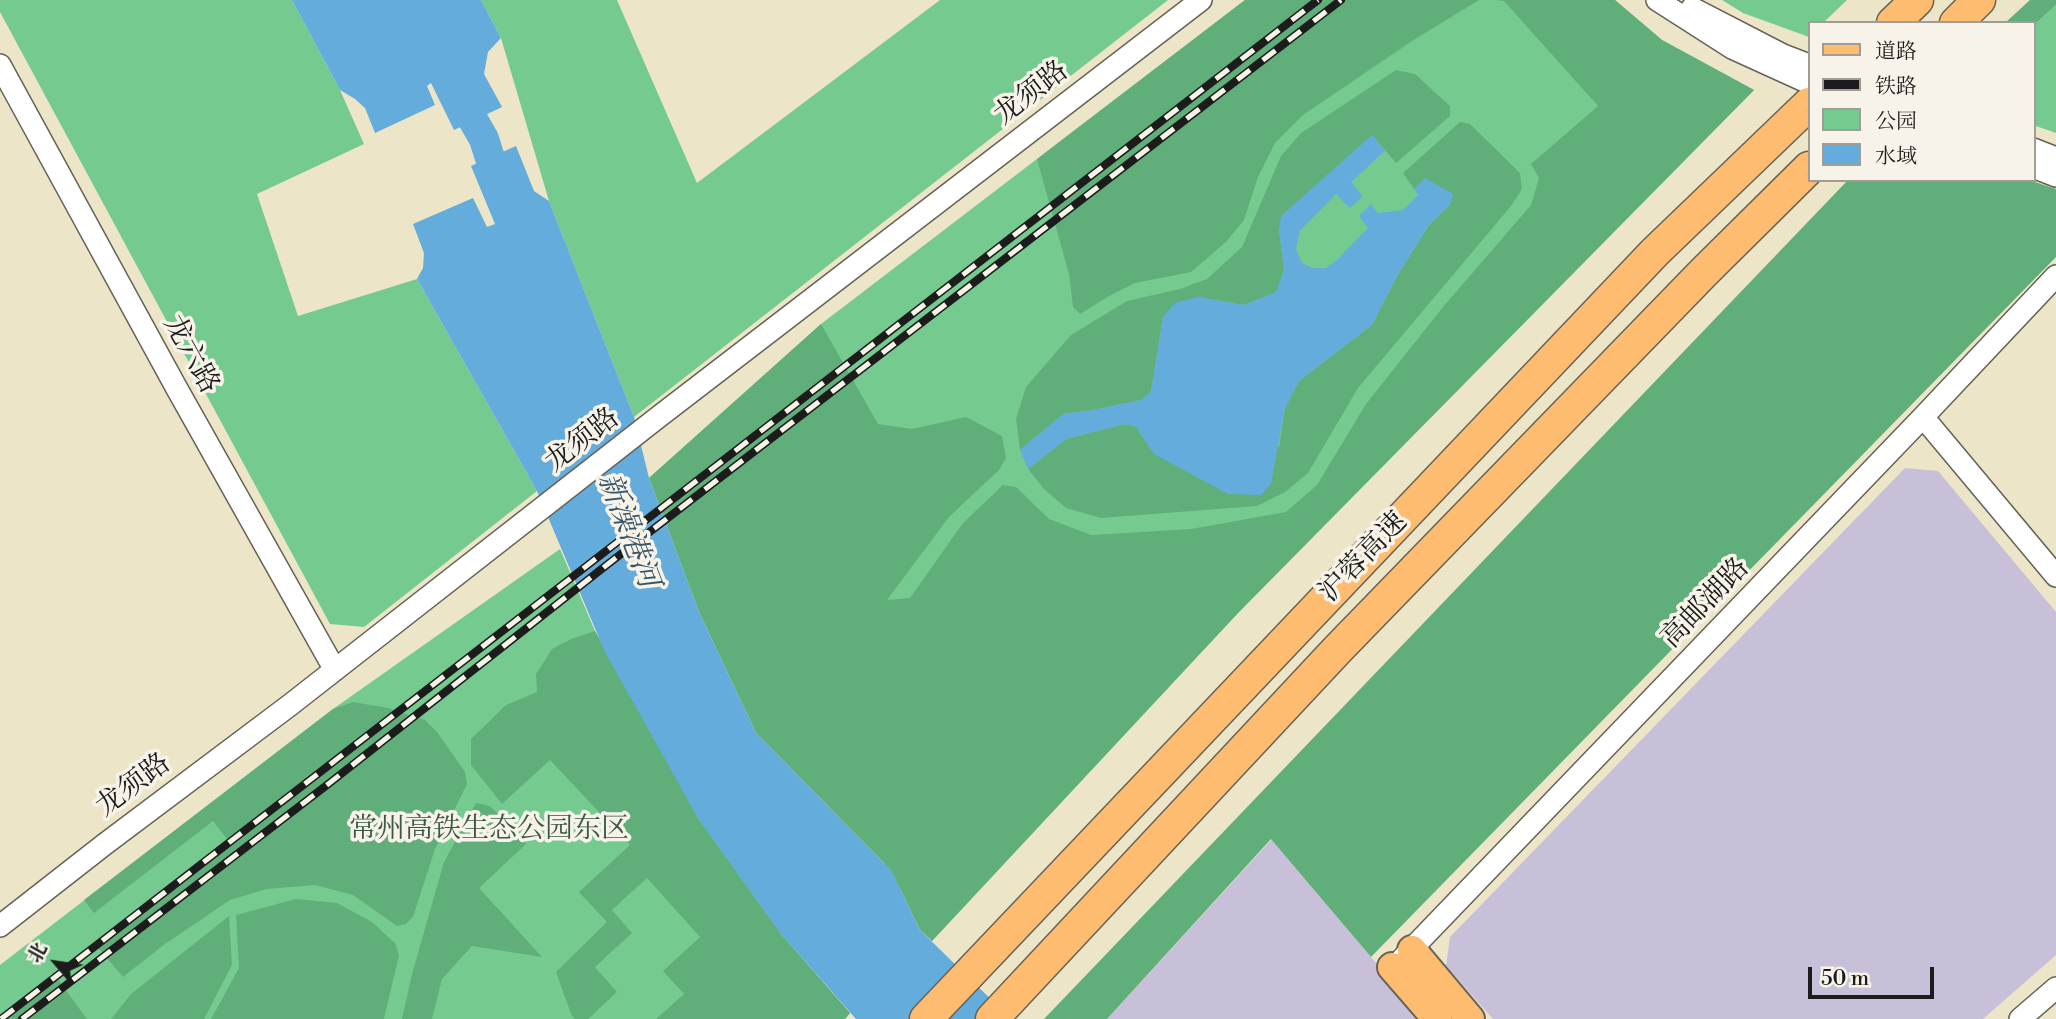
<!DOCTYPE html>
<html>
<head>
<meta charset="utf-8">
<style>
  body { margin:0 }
  #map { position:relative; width:2056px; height:1019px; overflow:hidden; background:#ece5c8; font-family:"Libre Bodoni","Noto Serif SC",serif }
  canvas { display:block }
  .legend { position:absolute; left:1808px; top:21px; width:228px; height:161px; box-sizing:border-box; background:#f7f3e8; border:2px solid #9f9d96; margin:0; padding:9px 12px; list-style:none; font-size:21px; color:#1c1c1c }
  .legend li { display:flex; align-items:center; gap:14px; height:35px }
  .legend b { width:35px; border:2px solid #9f9d96 }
  .north { position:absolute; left:21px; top:928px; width:70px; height:70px; -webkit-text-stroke:5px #f7f3e8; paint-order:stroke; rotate:299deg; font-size:19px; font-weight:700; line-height:28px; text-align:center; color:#1c1c1c }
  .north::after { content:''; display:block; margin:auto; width:24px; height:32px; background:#1c1c1c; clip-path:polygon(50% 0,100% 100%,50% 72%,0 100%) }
  .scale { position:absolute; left:1808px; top:967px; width:126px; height:32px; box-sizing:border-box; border:4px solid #1c1c1c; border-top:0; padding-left:9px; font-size:21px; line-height:24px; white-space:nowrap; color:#1c1c1c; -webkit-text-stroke:5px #f7f3e8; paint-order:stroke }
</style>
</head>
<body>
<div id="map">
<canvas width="2056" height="1019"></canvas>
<ul class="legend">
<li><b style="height:9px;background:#febc71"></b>道路</li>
<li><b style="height:9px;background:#1c1c1c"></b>铁路</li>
<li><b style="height:19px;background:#75cb8f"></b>公园</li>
<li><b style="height:19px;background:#64acdb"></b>水域</li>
</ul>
<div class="north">北</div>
<div class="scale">50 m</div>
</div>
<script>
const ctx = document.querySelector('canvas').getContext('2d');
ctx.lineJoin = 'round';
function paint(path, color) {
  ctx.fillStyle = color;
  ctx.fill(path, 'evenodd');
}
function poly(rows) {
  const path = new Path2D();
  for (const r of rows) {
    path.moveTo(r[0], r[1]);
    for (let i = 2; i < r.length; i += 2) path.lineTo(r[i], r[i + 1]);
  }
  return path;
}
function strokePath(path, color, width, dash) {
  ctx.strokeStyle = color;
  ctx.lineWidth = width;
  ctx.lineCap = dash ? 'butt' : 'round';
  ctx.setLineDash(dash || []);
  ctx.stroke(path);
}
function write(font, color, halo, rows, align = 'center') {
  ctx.font = font + ' "Libre Bodoni","Noto Serif SC",serif';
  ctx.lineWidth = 7;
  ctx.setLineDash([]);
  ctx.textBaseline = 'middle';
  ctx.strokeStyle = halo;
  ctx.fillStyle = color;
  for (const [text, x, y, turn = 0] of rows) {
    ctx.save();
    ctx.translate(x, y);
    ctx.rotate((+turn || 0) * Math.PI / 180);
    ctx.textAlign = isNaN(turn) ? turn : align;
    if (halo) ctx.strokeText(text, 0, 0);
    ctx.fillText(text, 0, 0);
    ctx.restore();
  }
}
paint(poly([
  [1905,468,1938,471,2056,612,2056,955,1983,1019,1493,1019,1446,966,1450,937],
  [1272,839,1423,1019,1107,1019]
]), '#c7c0d8');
paint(poly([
  [0,0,292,0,340,90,364,144,257,194,298,316,417,279,537,491,364,627,330,624,0,12],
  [481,0,617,0,697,183,940,0,1168,0,634,417,549,201,501,38],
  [1245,0,1615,0,1662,40,1754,90,1238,613,932,941,649,478,821,324],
  [1722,0,1847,0,1823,23,1809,23,1809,37,1743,13],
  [2056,5,2056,133,2033,125,2033,26],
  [560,549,595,631,781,934,850,1013,845,1019,0,1019,0,965,333,709]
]), '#75cb8f');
paint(poly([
  [1245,0,1479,0,1412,41,1303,115,1275,143,1258,177,1244,220,1226,242,1191,272,1135,283,1109,296,1080,314,1073,307,1069,274,1037,159],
  [1496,0,1615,0,1662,40,1754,90,1238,613,932,941,920,930,891,870,756,733,699,612,649,478,821,324,878,424,912,429,966,417,1002,436,1006,458,999,470,949,517,887,600,910,598,963,523,1003,485,1016,487,1049,519,1091,535,1191,529,1286,512,1317,485,1366,404,1443,307,1531,205,1539,178,1531,164,1598,106,1504,1],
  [2030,0,2056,0,2056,5,2033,26,2033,23,2005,23],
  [1396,70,1415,74,1450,106,1450,116,1396,163,1373,136,1279,229,1284,270,1277,292,1244,305,1198,297,1163,317,1151,392,1141,400,1093,410,1063,414,1020,450,1016,419,1026,387,1071,335,1127,301,1180,289,1207,279,1242,247,1281,156,1301,133],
  [1460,122,1470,124,1520,173,1522,189,1511,206,1358,388,1308,473,1285,492,1257,506,1101,518,1066,508,1044,489,1028,469,1066,439,1125,424,1136,426,1142,437,1279,447,1285,408,1299,381,1372,325,1396,278,1429,225,1450,205,1425,179,1414,189,1403,173],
  [1848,180,2029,180,2056,189,2056,257,1371,957,1271,839,1107,1019,1044,1019],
  [595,631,698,818,781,934,850,1013,845,1019,656,1019,684,994,663,971,700,937,647,878,612,910,632,933,595,967,617,992,588,1019,575,1019,571,1014,556,972,607,922,579,892,630,845,550,760,502,804,471,765,471,739,506,705,537,692,536,674,552,649,571,639],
  [353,702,388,708,425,720,437,732,465,772,467,784,435,849,413,917,406,924,397,926,353,895,315,885,267,889,230,900,165,944,123,977,94,943,227,839,213,821,94,913,84,900,333,709],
  [476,803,490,806,526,844,479,888,542,957,472,946,442,979,432,1019,402,1019,412,974,444,862],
  [296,899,337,903,372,922,395,943,399,955,384,1019,211,1019,239,968,236,915],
  [229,916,232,965,204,1019,111,1019,131,994],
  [54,974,87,1019,0,1019,0,1015]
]), '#60af7a');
paint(poly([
  [292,0,481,0,501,38,488,52,484,74,502,107,454,130,431,83,427,86,435,105,375,133,365,108,355,99,340,90],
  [1372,135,1385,151,1351,182,1363,196,1350,208,1336,194,1300,231,1296,249,1302,263,1313,268,1326,268,1337,260,1368,228,1359,216,1371,204,1378,213,1403,210,1418,195,1414,189,1425,178,1453,194,1450,205,1429,225,1396,278,1372,325,1299,381,1285,408,1271,484,1261,495,1228,494,1154,454,1136,427,1125,424,1066,439,1028,469,1020,450,1063,414,1093,410,1141,400,1151,392,1163,317,1175,303,1198,297,1244,305,1276,292,1284,270,1279,229,1281,216],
  [516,146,534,191,549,201,634,417,649,478,699,612,756,733,891,870,920,930,1011,1019,856,1019,781,934,698,818,605,652,537,491,417,279,423,268,424,253,413,224,473,198,487,227,495,224,471,166]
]), '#64acdb');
strokePath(poly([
  [453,85,484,139,502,196]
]), '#64acdb', 30);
const minor = poly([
  [1657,0,1732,48,1809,83],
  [1692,8,1783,55,1809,65],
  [0,65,176,387,335,670],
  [2033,149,2056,158],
  [2033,167,2056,176],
  [1923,417,2056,576],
  [0,926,105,844,290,705,661,415,1201,0],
  [1402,959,1923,417,2056,276],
  [2020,1019,2056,988]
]);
const major = poly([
  [1412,950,1470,1019],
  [1392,967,1437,1019]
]);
const highway = poly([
  [1893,23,1917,0],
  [1956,23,1979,0],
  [926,1019,1655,252,1809,104],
  [992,1019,1338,649,1704,272,1809,168]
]);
strokePath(minor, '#656258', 24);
strokePath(major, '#656258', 32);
strokePath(highway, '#656258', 35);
strokePath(minor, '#fff', 21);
strokePath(major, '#febc71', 28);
strokePath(highway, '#febc71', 32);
const rail = poly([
  [1,1019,1318,0],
  [22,1019,327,785,608,564,1341,0]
]);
strokePath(rail, '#1c1c1c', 8);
strokePath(rail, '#f7f3e8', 5, [16]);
write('28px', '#1c1c1c', '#f7f3e8', [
  ["龙须路",1032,94,-38],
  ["龙六路",190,355,61],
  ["龙须路",583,441,-38],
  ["沪蓉高速",1364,558,-46],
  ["高邮湖路",1706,604,-46],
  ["龙须路",134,786,-37]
]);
write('28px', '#3b5944', '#f7f3e8', [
  ["常州高铁生态公园东区",489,830]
]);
write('italic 30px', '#395668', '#f7f3e8', [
  ["新澡港河",627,531,69]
]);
</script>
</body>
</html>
